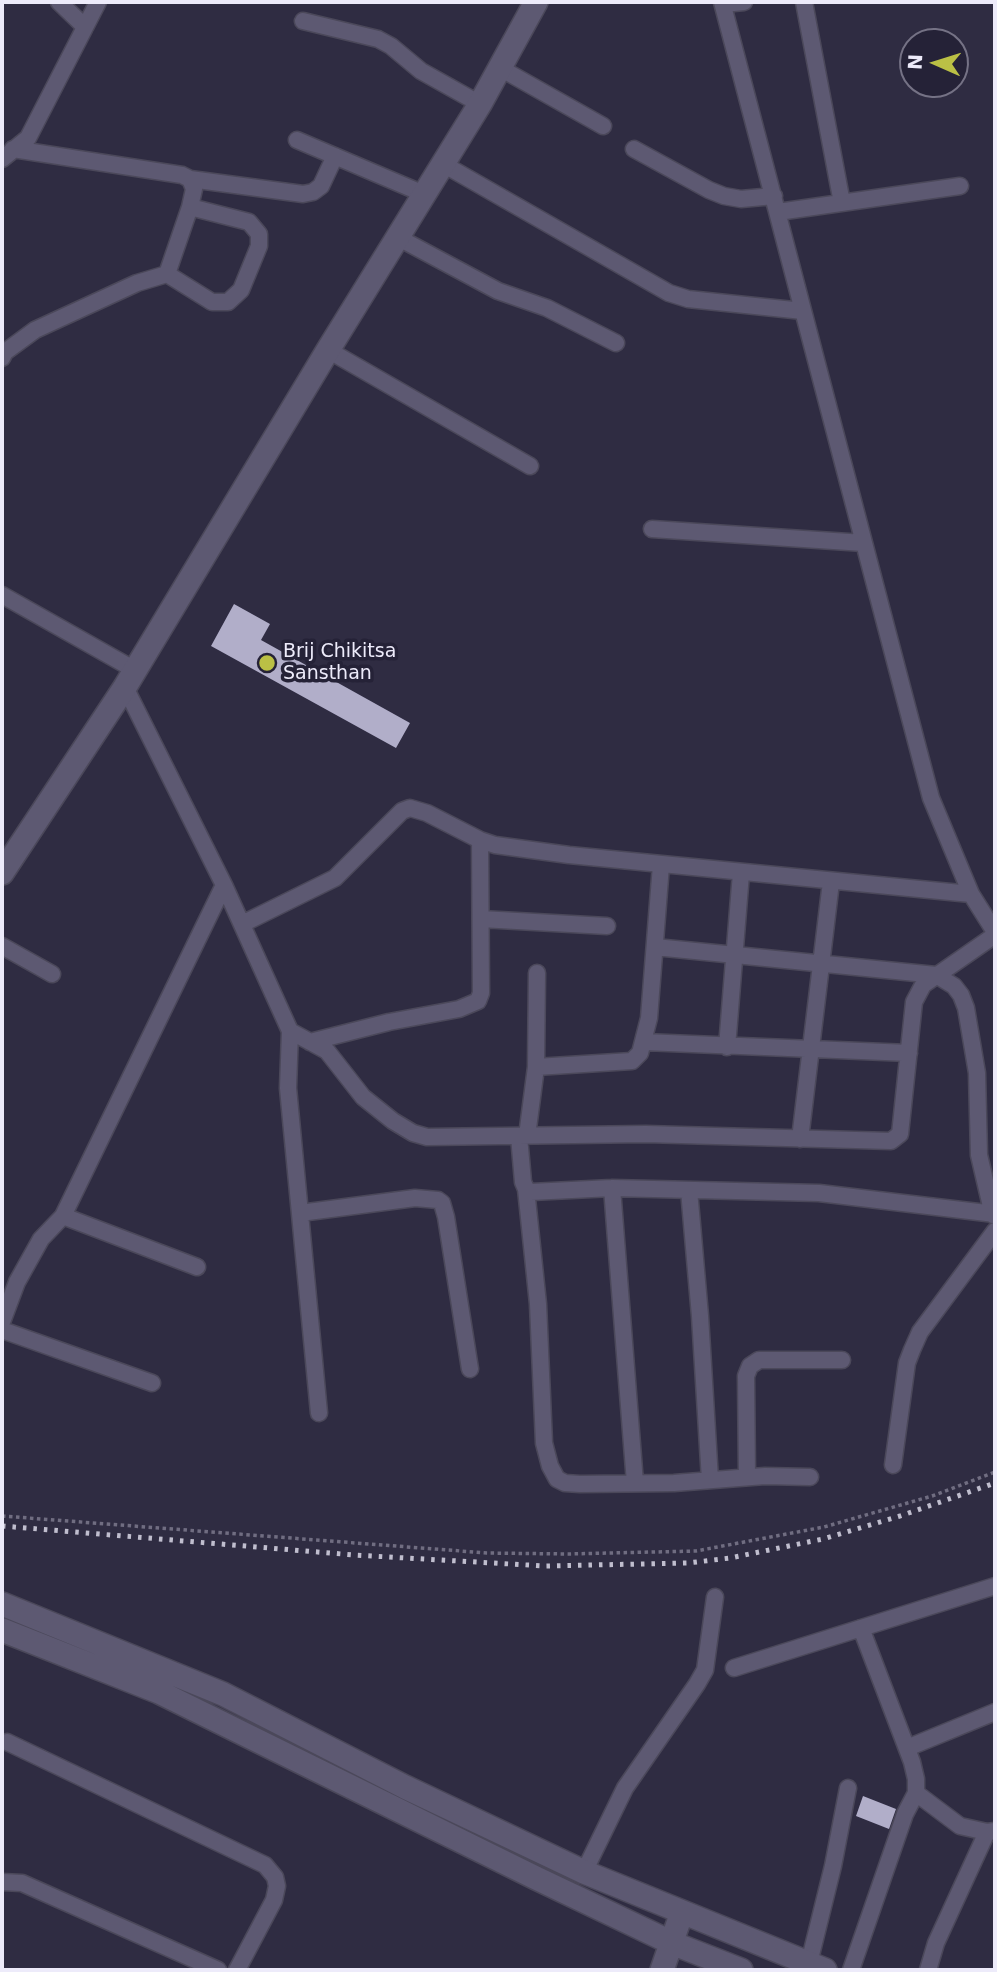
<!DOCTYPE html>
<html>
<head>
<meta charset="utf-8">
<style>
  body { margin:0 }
  #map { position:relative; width:997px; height:1972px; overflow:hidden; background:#2f2c42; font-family:"DejaVu Sans",sans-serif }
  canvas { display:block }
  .frame { position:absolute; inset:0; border:4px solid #edebfa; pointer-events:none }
  .north { position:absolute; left:899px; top:28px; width:70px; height:70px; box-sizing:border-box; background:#252237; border:2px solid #757285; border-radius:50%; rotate:273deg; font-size:19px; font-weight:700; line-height:28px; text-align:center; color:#edebfa }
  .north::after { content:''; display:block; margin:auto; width:24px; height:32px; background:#bbc045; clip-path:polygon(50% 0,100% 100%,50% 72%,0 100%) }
</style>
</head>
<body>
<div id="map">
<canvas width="997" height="1972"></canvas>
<div class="frame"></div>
<div class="north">N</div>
</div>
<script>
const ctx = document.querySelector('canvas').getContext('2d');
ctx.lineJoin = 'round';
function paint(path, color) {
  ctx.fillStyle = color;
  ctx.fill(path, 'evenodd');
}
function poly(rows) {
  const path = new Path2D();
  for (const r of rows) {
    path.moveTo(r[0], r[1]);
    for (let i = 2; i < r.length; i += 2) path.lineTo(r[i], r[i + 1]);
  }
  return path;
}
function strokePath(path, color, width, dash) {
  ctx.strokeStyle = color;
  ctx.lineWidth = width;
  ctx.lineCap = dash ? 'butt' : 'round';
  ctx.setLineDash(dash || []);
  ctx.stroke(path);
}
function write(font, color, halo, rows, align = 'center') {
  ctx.font = font + ' "DejaVu Sans",sans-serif';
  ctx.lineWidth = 7;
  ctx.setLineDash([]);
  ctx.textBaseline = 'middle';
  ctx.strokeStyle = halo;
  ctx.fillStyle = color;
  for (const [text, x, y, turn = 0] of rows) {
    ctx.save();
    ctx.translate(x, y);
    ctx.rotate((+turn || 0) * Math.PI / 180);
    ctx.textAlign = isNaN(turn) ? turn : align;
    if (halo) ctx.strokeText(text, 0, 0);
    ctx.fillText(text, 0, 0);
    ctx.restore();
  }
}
paint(poly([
  [234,604,270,624,261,640,410,723,396,748,211,646],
  [863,1796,896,1809,889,1829,856,1816]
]), '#b1aec9');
const street = poly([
  [59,2,85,27],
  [722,2,931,798,971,894,995,932],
  [804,2,842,203],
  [723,4,744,2],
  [303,21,378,39,391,46,421,71,480,104],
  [500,68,603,126],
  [297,140,424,194],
  [13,149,182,175,190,179,194,189,190,207],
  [634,149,709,190,724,196,741,199,774,196],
  [2,159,28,138,98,2],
  [443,164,669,293,688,299,803,311],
  [190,179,303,194,313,192,321,186,335,156],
  [778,212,960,186],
  [397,237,498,291,547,308,616,343],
  [328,350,530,466],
  [2,358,5,352,35,330,137,283,167,274,212,302,228,302,241,290,259,246,259,234,249,222,190,207,167,274],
  [652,529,864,543],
  [2,595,135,670],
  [125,687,224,885,290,1031,288,1088,319,1413],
  [481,919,607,926],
  [242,924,335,878,402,811,410,808,427,813,480,840,495,845,569,855,971,894],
  [2,946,52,974],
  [655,947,936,975,954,986,961,995,966,1008,977,1073,979,1155,993,1215],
  [290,1031,327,1051,363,1097,393,1121,413,1133,427,1137,646,1134,891,1141,900,1134,914,1002,923,985,995,935],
  [310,1042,389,1022,459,1009,478,1001,481,993,480,840],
  [644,1042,909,1053],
  [727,1047,741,873],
  [536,1067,632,1061,640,1053,649,1018,661,865],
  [519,1136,523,1182,526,1189,531,1192,612,1188,819,1193,995,1214],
  [527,1136,536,1067,537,973],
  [800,1139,831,882],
  [612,1188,635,1483],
  [526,1189,538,1304,544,1443,550,1466,557,1479,565,1483,580,1484,674,1483,765,1476,810,1477],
  [689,1190,700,1316,710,1480],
  [300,1213,415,1198,438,1200,442,1203,446,1217,470,1369],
  [63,1216,197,1267],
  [2,1322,17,1282,41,1239,63,1216,224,885],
  [2,1330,152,1383],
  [893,1465,907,1363,912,1350,920,1332,995,1231],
  [747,1477,746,1376,750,1366,759,1360,842,1360],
  [734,1668,995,1586],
  [7,1742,265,1865,275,1877,277,1886,274,1900,237,1970],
  [907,1748,995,1712],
  [916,1793,960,1826,987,1832,995,1831],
  [584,1872,625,1788,697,1684,705,1670,715,1597],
  [2,1882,22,1883,218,1970],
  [809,1963,833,1866,848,1788],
  [851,1970,905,1814,916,1793,916,1779,912,1762,861,1628],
  [928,1970,936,1943,987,1832]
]);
const secondary = poly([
  [2,873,125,687,328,350,480,104,536,2],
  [2,1604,223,1694,405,1787,584,1872,825,1970],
  [2,1630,159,1692,536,1878,672,1943,741,1970],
  [662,1970,682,1912]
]);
strokePath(street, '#4b485a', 19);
strokePath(secondary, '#4b485a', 26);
strokePath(poly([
  [2,1516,487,1553,568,1554,696,1551,824,1527,932,1496,995,1472]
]), '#706d81', 3.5, [3.5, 3.5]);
strokePath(street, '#5d5972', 16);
strokePath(secondary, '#5d5972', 23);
strokePath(poly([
  [2,1526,354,1555,545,1566,688,1563,730,1558,823,1539,900,1516,995,1483]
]), '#c0bece', 5, [3.5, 7]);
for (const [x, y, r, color] of [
  [267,663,9,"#bbc045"]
]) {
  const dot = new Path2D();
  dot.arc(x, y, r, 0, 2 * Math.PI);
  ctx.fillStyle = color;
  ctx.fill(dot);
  strokePath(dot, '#252237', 2.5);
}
write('19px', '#edebfa', '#252237', [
  ["Brij Chikitsa",283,652],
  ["Sansthan",283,674]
], 'left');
</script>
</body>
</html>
